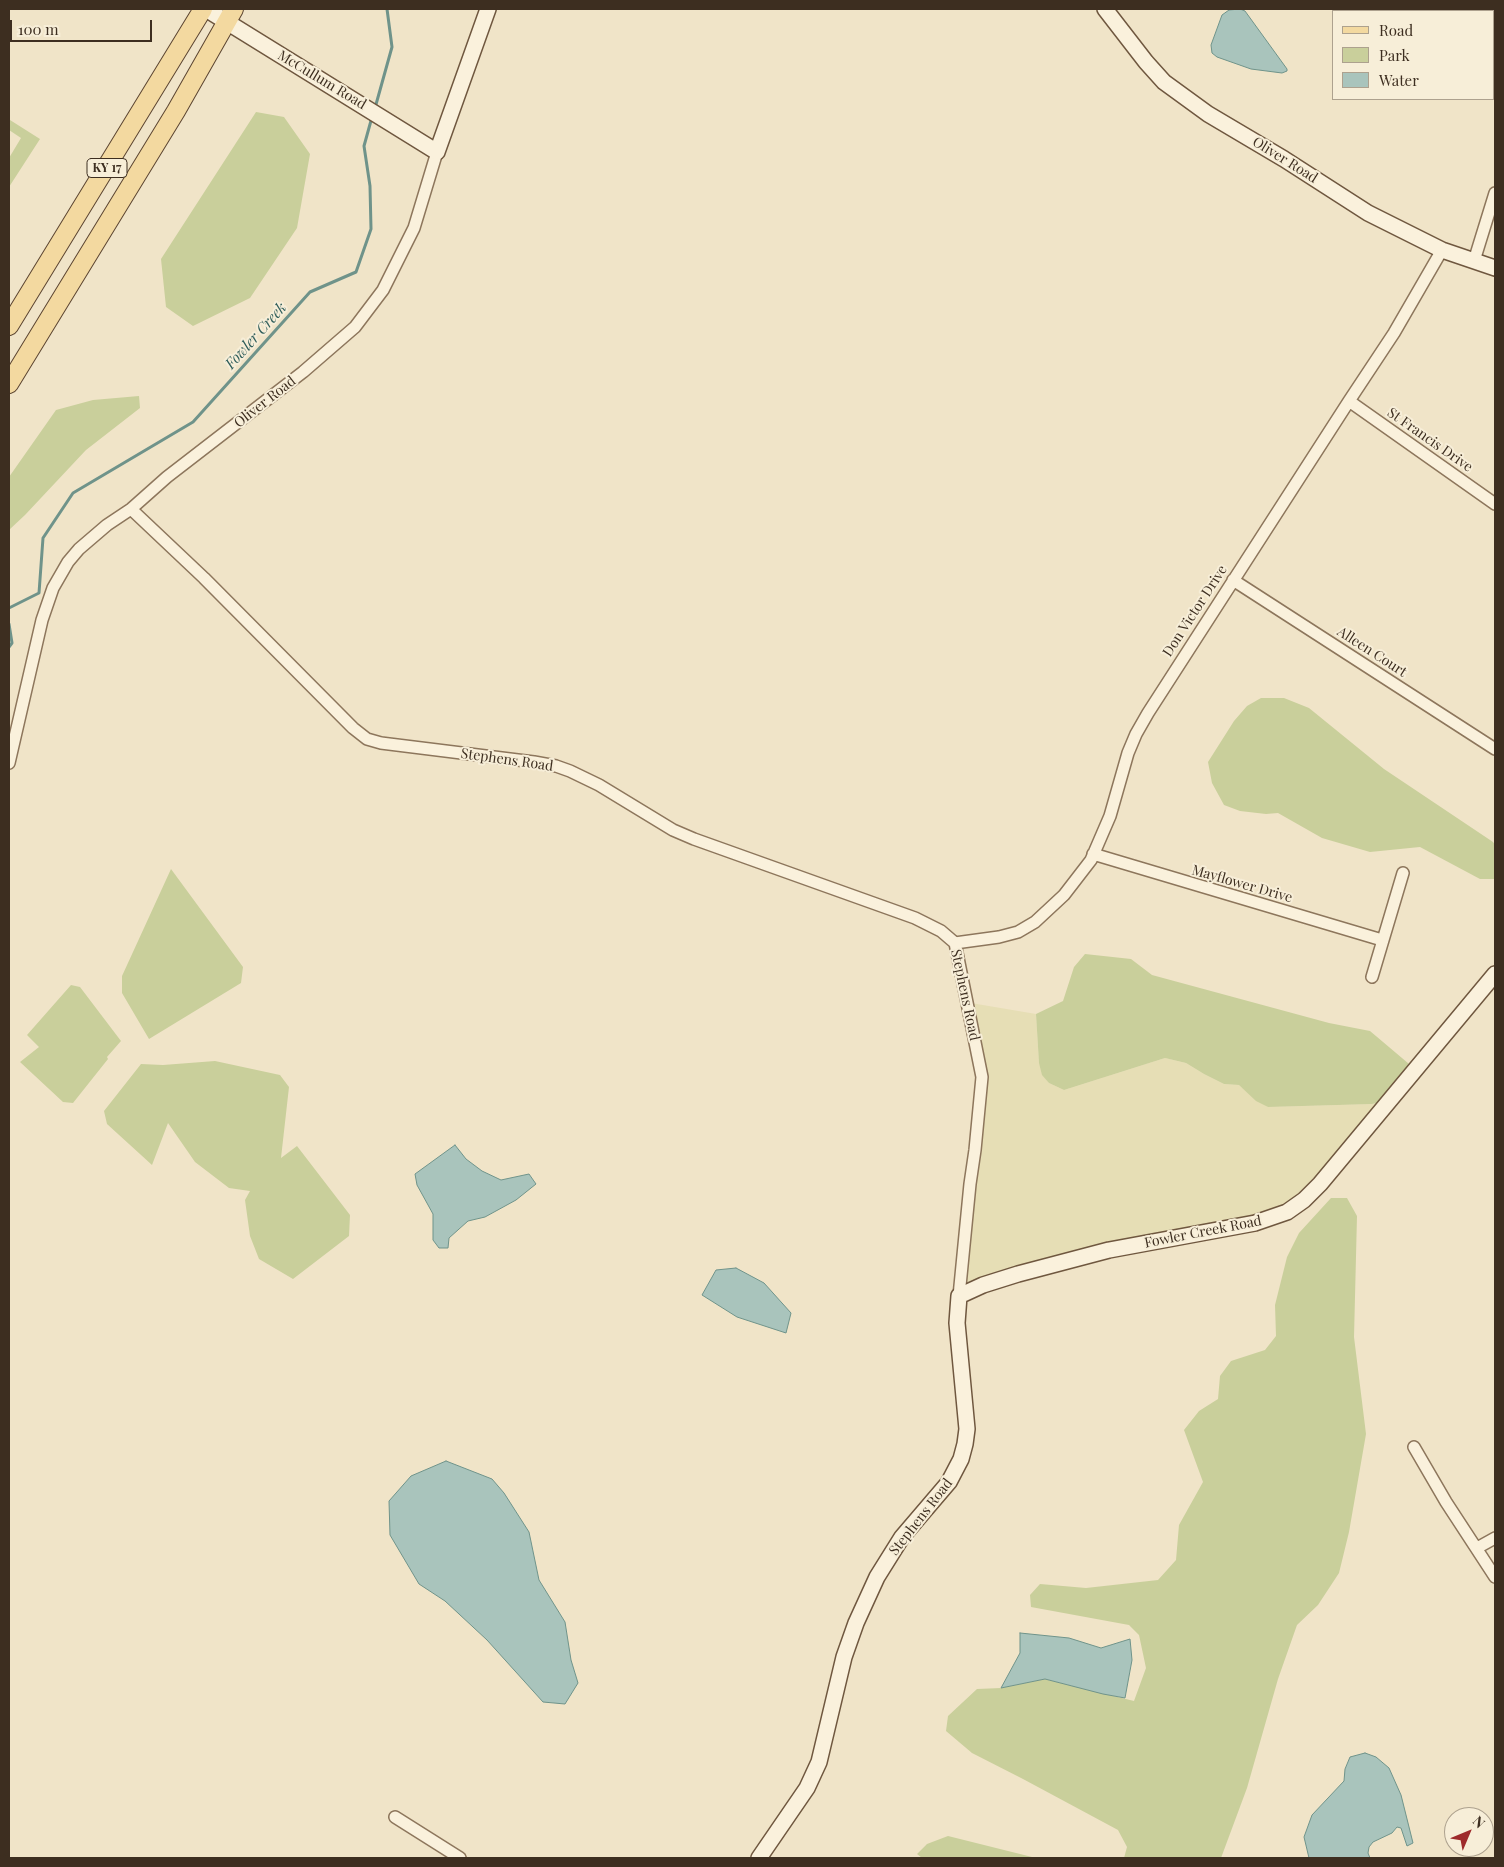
<!DOCTYPE html>
<html>
<head>
<meta charset="utf-8">
<style>
  body { margin:0 }
  #map { position:relative; width:1504px; height:1867px; overflow:hidden; background:#f0e4c8; font-family:"Playfair Display",serif }
  canvas { display:block }
  .frame { position:absolute; inset:0; border:10px solid #3d2e20; pointer-events:none }
  .legend { position:absolute; left:1332px; top:10px; width:162px; height:90px; box-sizing:border-box; background:#f7eed8; border:1px solid #ada18e; margin:0; padding:6px 9px; list-style:none; font-size:15px; color:#3d2e20 }
  .legend li { display:flex; align-items:center; gap:10px; height:25px }
  .legend b { width:25px; border:1px solid #ada18e }
  .north { position:absolute; left:1444px; top:1807px; width:50px; height:50px; box-sizing:border-box; background:#f7eed8; border:1px solid #ada18e; border-radius:50%; rotate:45deg; font-size:14px; font-weight:700; line-height:20px; text-align:center; color:#3d2e20 }
  .north::after { content:''; display:block; margin:auto; width:18px; height:22px; background:#9e2a2b; clip-path:polygon(50% 0,100% 100%,50% 72%,0 100%) }
  .scale { position:absolute; left:10px; top:20px; width:142px; height:22px; box-sizing:border-box; border:2px solid #3d2e20; border-top:0; padding-left:6px; font-size:15px; line-height:18px; white-space:nowrap; color:#3d2e20; -webkit-text-stroke:4px #f7eed8; paint-order:stroke }
</style>
</head>
<body>
<div id="map">
<canvas width="1504" height="1867"></canvas>
<div class="frame"></div>
<ul class="legend">
<li><b style="height:6px;background:#f3d9a0"></b>Road</li>
<li><b style="height:14px;background:#c9cf9b"></b>Park</li>
<li><b style="height:14px;background:#a9c4bc"></b>Water</li>
</ul>
<div class="north">N</div>
<div class="scale">100 m</div>
</div>
<script>
const ctx = document.querySelector('canvas').getContext('2d');
ctx.lineJoin = 'round';
function paint(path, color) {
  ctx.fillStyle = color;
  ctx.fill(path, 'evenodd');
}
function poly(rows) {
  const path = new Path2D();
  for (const r of rows) {
    path.moveTo(r[0], r[1]);
    for (let i = 2; i < r.length; i += 2) path.lineTo(r[i], r[i + 1]);
  }
  return path;
}
function strokePath(path, color, width, dash) {
  ctx.strokeStyle = color;
  ctx.lineWidth = width;
  ctx.lineCap = dash ? 'butt' : 'round';
  ctx.setLineDash(dash || []);
  ctx.stroke(path);
}
function write(font, color, halo, rows, align = 'center') {
  ctx.font = font + ' "Playfair Display",serif';
  ctx.lineWidth = 4;
  ctx.setLineDash([]);
  ctx.textBaseline = 'middle';
  ctx.strokeStyle = halo;
  ctx.fillStyle = color;
  for (const [text, x, y, turn = 0] of rows) {
    ctx.save();
    ctx.translate(x, y);
    ctx.rotate((+turn || 0) * Math.PI / 180);
    ctx.textAlign = isNaN(turn) ? turn : align;
    if (halo) ctx.strokeText(text, 0, 0);
    ctx.fillText(text, 0, 0);
    ctx.restore();
  }
}
paint(poly([
  [965,1002,1036,1014,1039,1063,1049,1083,1064,1090,1165,1058,1186,1063,1204,1074,1224,1084,1239,1085,1268,1107,1372,1104,1390,1100,1287,1212,1157,1241,959,1296,982,1077]
]), '#e6deb5');
paint(poly([
  [256,112,284,117,310,154,297,228,250,298,193,326,166,307,161,259],
  [10,120,40,139,9,187,9,158,21,138,9,130],
  [139,396,140,408,86,450,25,515,9,530,9,477,56,410,93,400],
  [1261,698,1284,698,1309,708,1384,769,1493,842,1495,845,1495,879,1480,879,1420,847,1370,852,1322,838,1278,813,1266,814,1240,811,1224,805,1212,783,1208,762,1234,721,1247,706],
  [171,869,243,967,241,983,149,1039,122,993,122,976],
  [1085,954,1131,959,1152,975,1329,1023,1370,1031,1415,1069,1390,1100,1372,1104,1268,1107,1256,1101,1239,1085,1224,1084,1204,1074,1186,1063,1165,1058,1064,1090,1049,1083,1042,1075,1039,1063,1036,1014,1063,1001,1074,967],
  [71,985,80,987,121,1041,107,1057,108,1059,73,1103,63,1102,20,1062,39,1047,27,1035],
  [215,1061,280,1075,289,1087,281,1158,297,1146,350,1215,349,1236,293,1279,259,1259,250,1236,245,1200,250,1191,229,1188,195,1162,168,1123,152,1165,107,1124,104,1111,141,1064,163,1065],
  [1331,1198,1347,1198,1357,1216,1354,1337,1366,1434,1349,1532,1339,1573,1318,1605,1297,1625,1278,1679,1247,1788,1221,1858,1124,1858,1127,1847,1118,1830,1023,1779,972,1753,946,1731,948,1716,977,1689,1001,1688,1045,1679,1134,1701,1146,1668,1139,1635,1129,1625,1031,1607,1030,1595,1040,1584,1086,1588,1158,1580,1176,1560,1179,1525,1203,1482,1184,1430,1199,1411,1218,1399,1220,1376,1231,1361,1265,1350,1276,1336,1275,1305,1287,1257,1299,1233],
  [948,1836,1036,1858,922,1858,917,1854,927,1844]
]), '#c9cf9b');
const water = poly([
  [1240,9,1245,11,1287,69,1287,71,1282,73,1251,69,1217,57,1212,53,1211,45,1222,15,1229,10,1240,9],
  [455,1145,466,1159,482,1171,501,1180,529,1174,536,1184,516,1200,485,1217,468,1221,449,1238,448,1248,439,1248,433,1240,433,1214,417,1185,415,1174,455,1145],
  [736,1268,764,1283,791,1313,786,1333,737,1317,702,1295,716,1270,736,1268],
  [446,1461,492,1479,504,1493,529,1532,539,1580,565,1622,571,1660,578,1683,565,1704,543,1702,487,1640,445,1601,419,1584,390,1535,389,1501,411,1476,446,1461],
  [1020,1633,1069,1638,1101,1648,1130,1639,1132,1660,1125,1698,1103,1694,1045,1679,1001,1688,1020,1653,1020,1633],
  [1365,1753,1376,1757,1389,1768,1401,1795,1413,1843,1407,1846,1401,1828,1397,1827,1392,1833,1373,1842,1369,1847,1368,1853,1370,1858,1309,1858,1304,1837,1312,1815,1344,1781,1345,1769,1350,1757,1365,1753]
]);
paint(water, '#a9c4bc');
strokePath(water, '#6f938a', 1);
strokePath(poly([
  [375,108,392,47,387,9],
  [9,608,39,593,43,538,73,493,193,422,310,292,356,272,371,229,370,186,364,146,372,117],
  [9,624,12,643,9,647]
]), '#6f938a', 3);
const street = poly([
  [1474,261,1495,193],
  [1349,401,1495,504],
  [131,509,204,578,353,728,367,739,381,743,534,762,556,766,570,771,599,785,673,830,694,839,915,918,941,931,955,943,982,1077,975,1150,970,1184,959,1296],
  [1233,580,1495,749],
  [9,763,42,620,53,588,68,562,79,549,107,525,131,509,167,477,303,372,355,327,383,290,414,228,437,152],
  [1093,854,1382,940],
  [955,943,999,937,1018,932,1035,922,1064,895,1091,860,1110,816,1128,753,1136,734,1148,713,1349,401,1394,333,1442,250],
  [1372,977,1403,873],
  [1414,1447,1446,1502,1495,1577],
  [1477,1548,1495,1538],
  [395,1817,460,1858]
]);
const secondary = poly([
  [206,9,437,152,488,9],
  [1105,9,1146,62,1164,82,1208,114,1284,159,1368,213,1442,250,1495,268],
  [759,1858,807,1788,819,1762,844,1657,856,1623,877,1577,902,1537,949,1482,961,1459,965,1444,967,1429,957,1323,959,1296,983,1285,1018,1274,1109,1250,1255,1223,1287,1212,1304,1200,1320,1184,1495,974]
]);
const primary = poly([
  [9,326,203,9],
  [9,384,176,111,234,9]
]);
strokePath(street, '#8d765c', 14);
strokePath(secondary, '#6f573f', 18);
strokePath(primary, '#5b4430', 20);
strokePath(street, '#faf1dc', 11);
strokePath(secondary, '#faf1dc', 15);
strokePath(primary, '#f3d9a0', 18);
for (const [x, y, w] of [
  [107,168,40]
]) {
  const box = new Path2D();
  box.roundRect(x - w / 2, y - 9.5, w, 19, 4);
  ctx.fillStyle = '#f7eed8';
  ctx.fill(box);
  strokePath(box, '#3d2e20', 1);
}
write('bold 12px', '#3d2e20', null, [
  ["KY 17",107,168]
]);
write('14px', '#3d2e20', '#f7eed8', [
  ["McCullum Road",322,80,31],
  ["Oliver Road",1285,160,32],
  ["Oliver Road",265,402,-38],
  ["St Francis Drive",1430,440,35],
  ["Don Victor Drive",1195,611,-57],
  ["Alleen Court",1372,652,33],
  ["Stephens Road",507,760,8],
  ["Mayflower Drive",1242,884,16],
  ["Stephens Road",965,995,78],
  ["Fowler Creek Road",1203,1232,-11],
  ["Stephens Road",921,1517,-52]
]);
write('italic 15px', '#2f5d5a', '#f7eed8', [
  ["Fowler Creek",256,336,-48]
]);
</script>
</body>
</html>
